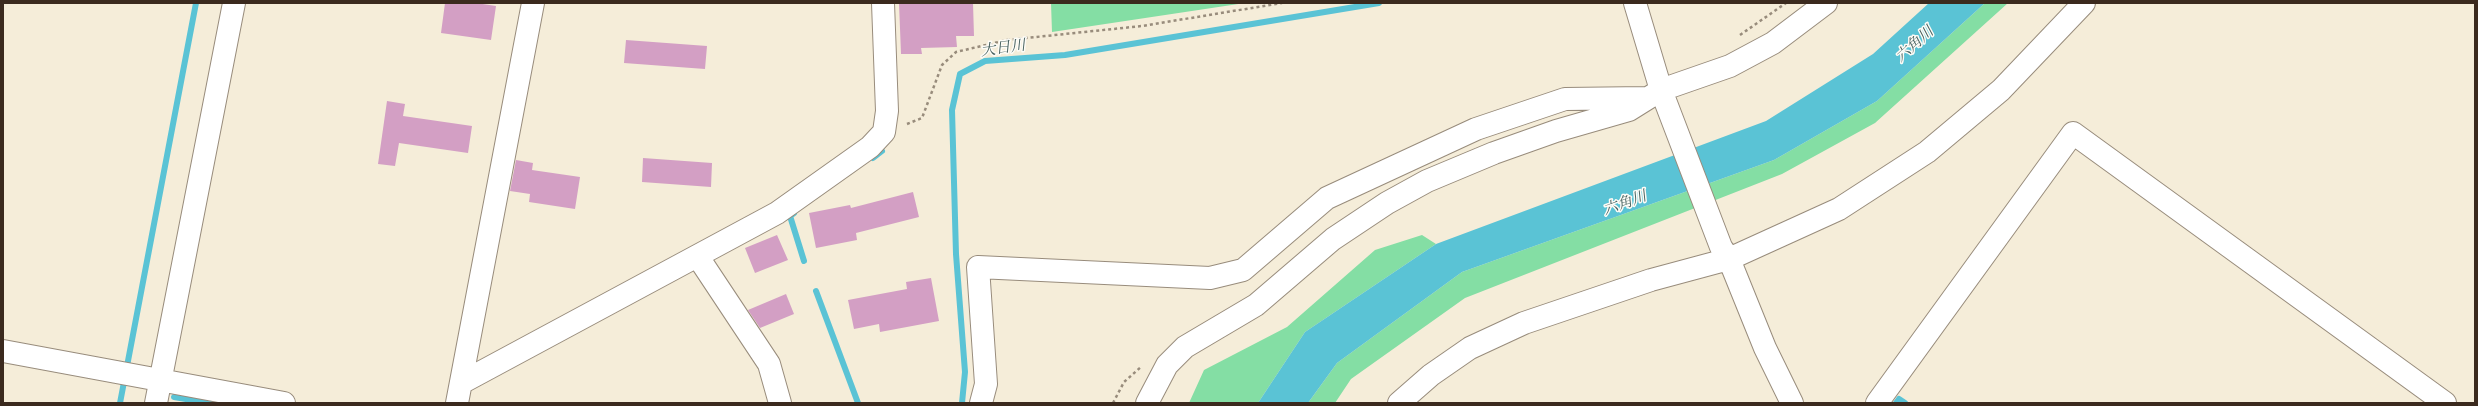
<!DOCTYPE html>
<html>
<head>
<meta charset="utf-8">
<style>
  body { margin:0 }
  #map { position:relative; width:2478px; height:406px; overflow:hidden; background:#f5edd9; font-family:"Libre Bodoni",serif }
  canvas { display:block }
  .frame { position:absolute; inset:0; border:4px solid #3b2a1e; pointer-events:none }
</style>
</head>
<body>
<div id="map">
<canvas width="2478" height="406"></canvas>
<div class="frame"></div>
</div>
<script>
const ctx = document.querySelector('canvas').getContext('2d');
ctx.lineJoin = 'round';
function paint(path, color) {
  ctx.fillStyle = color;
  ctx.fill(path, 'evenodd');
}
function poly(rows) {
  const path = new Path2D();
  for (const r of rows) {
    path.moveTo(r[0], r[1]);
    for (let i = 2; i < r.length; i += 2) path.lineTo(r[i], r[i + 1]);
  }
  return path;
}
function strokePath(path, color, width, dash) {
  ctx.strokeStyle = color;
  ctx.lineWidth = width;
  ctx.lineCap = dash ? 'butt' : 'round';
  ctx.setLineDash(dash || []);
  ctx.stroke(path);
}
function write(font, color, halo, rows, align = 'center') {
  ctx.font = font + ' "Libre Bodoni","Noto Serif JP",serif';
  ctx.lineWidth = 3;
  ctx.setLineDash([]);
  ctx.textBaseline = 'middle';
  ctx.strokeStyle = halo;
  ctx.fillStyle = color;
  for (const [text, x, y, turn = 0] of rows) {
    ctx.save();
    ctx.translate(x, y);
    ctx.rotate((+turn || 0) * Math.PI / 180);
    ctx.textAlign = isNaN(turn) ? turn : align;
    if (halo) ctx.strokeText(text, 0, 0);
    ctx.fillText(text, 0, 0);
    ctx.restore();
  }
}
paint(poly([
  [1051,3,1245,3,1052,32],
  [1985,3,2008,3,1875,123,1782,174,1465,298,1351,379,1335,403,1308,403,1337,363,1462,272,1774,160,1877,101],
  [1422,235,1436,244,1305,332,1258,403,1189,403,1204,370,1287,327,1375,250]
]), '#84dea4');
paint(poly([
  [1929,3,1985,3,1877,101,1774,160,1462,272,1337,363,1308,403,1258,403,1305,332,1436,244,1766,121,1873,54]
]), '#5ac3d5');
strokePath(poly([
  [873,158,882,151],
  [794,213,790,216,804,261],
  [816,291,858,403],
  [174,397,210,403],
  [120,403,196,3],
  [962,403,965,372,956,254,952,110,960,74,985,61,1065,55,1379,3],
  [1896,403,1899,399,1905,403]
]), '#5ac3d5', 6);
paint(poly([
  [445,3,476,3,496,6,491,40,441,33],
  [899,3,973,3,974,36,956,36,957,47,921,48,922,54,901,54],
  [626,40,707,46,705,69,624,63],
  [387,101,405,104,403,116,472,126,468,153,399,143,395,166,378,164],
  [643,158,712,163,711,187,642,182],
  [516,160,533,163,532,170,580,177,575,209,529,202,530,194,510,191],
  [913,192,919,217,856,233,857,240,816,248,809,213,850,205,851,208],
  [777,235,788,260,755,273,745,248],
  [931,278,939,321,880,332,879,324,854,329,848,300,907,289,906,282],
  [786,294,794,314,760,328,748,310]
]), '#d39fc4');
const minor = poly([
  [1635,3,1661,90,1721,247,1729,259,1765,348,1792,403],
  [698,257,769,364,780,403],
  [3,351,284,403],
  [461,383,777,213,870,147,884,132,887,111,883,3],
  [156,403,234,3],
  [457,403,533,3],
  [981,403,986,384,978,267,1210,278,1243,270,1327,198,1476,129,1565,99,1646,98],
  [1147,403,1167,365,1185,347,1256,305,1333,239,1387,203,1427,181,1494,153,1556,131,1629,110,1661,90,1730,66,1773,43,1826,3],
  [1399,403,1431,375,1470,348,1524,323,1651,280,1729,259,1839,209,1927,152,2001,90,2084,3],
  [1877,403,2073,133,2445,403]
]);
strokePath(minor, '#988c7c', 24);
strokePath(poly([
  [1740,35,1786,3],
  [907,124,922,118,942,65,956,52,1007,40,1142,26,1282,3],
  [1113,403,1124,382,1142,366]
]), '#988c7c', 2.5, [3, 3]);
strokePath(minor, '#fff', 22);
write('italic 15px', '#46605e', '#fdfcf7', [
  ["六角川",1915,45,-42],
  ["大日川",1003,49,-8],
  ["六角川",1625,204,-20]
]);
</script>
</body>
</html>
